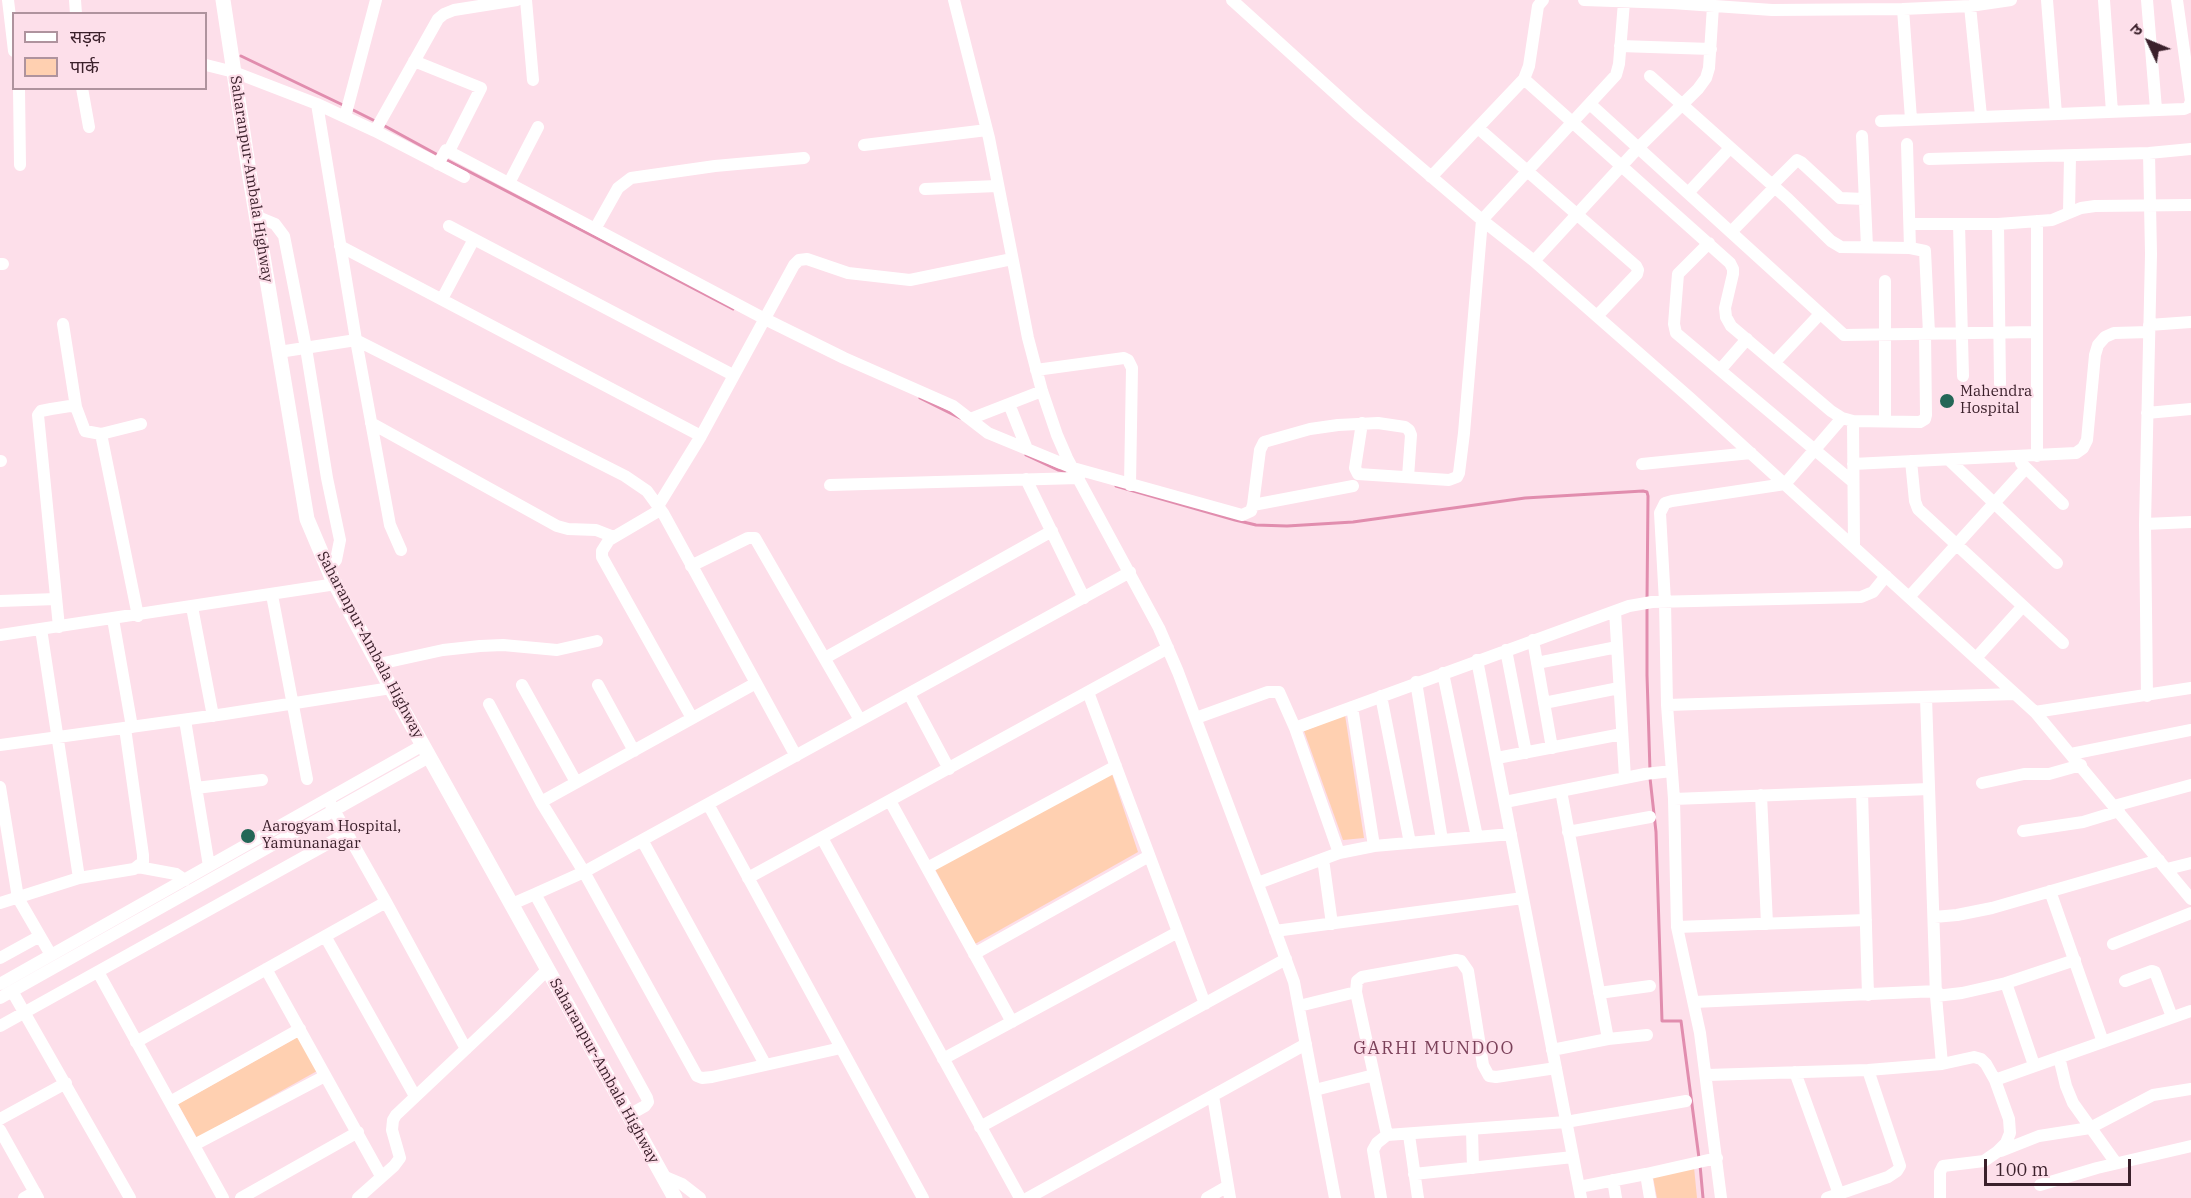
<!DOCTYPE html>
<html>
<head>
<meta charset="utf-8">
<style>
  body { margin:0 }
  #map { position:relative; width:2191px; height:1198px; overflow:hidden; background:#fddfea; font-family:"IBM Plex Serif","Noto Sans Devanagari",serif }
  canvas { display:block }
  .legend { position:absolute; left:12px; top:12px; width:195px; height:78px; box-sizing:border-box; background:#fddfea; border:2px solid #af939e; margin:0; padding:8px 10px; list-style:none; font-size:18px; color:#3b202b }
  .legend li { display:flex; align-items:center; gap:12px; height:30px }
  .legend b { width:30px; border:2px solid #af939e }
  .north { position:absolute; left:2119px; top:12px; width:60px; height:60px; -webkit-text-stroke:4px #fddfea; paint-order:stroke; rotate:314deg; font-size:16px; font-weight:700; line-height:24px; text-align:center; color:#3b202b }
  .north::after { content:''; display:block; margin:auto; width:21px; height:27px; background:#3b202b; clip-path:polygon(50% 0,100% 100%,50% 72%,0 100%) }
  .scale { position:absolute; left:1984px; top:1159px; width:147px; height:27px; box-sizing:border-box; border:3px solid #3b202b; border-top:0; padding-left:8px; font-size:18px; line-height:21px; white-space:nowrap; color:#3b202b; -webkit-text-stroke:4px #fddfea; paint-order:stroke }
</style>
</head>
<body>
<div id="map">
<canvas width="2191" height="1198"></canvas>
<ul class="legend">
<li><b style="height:8px;background:#fff"></b>सड़क</li>
<li><b style="height:16px;background:#ffd0b1"></b>पार्क</li>
</ul>
<div class="north">उ</div>
<div class="scale">100 m</div>
</div>
<script>
const ctx = document.querySelector('canvas').getContext('2d');
ctx.lineJoin = 'round';
function paint(path, color) {
  ctx.fillStyle = color;
  ctx.fill(path, 'evenodd');
}
function poly(rows) {
  const path = new Path2D();
  for (const r of rows) {
    path.moveTo(r[0], r[1]);
    for (let i = 2; i < r.length; i += 2) path.lineTo(r[i], r[i + 1]);
  }
  return path;
}
function strokePath(path, color, width, dash) {
  ctx.strokeStyle = color;
  ctx.lineWidth = width;
  ctx.lineCap = dash ? 'butt' : 'round';
  ctx.setLineDash(dash || []);
  ctx.stroke(path);
}
function write(font, color, halo, rows, align = 'center') {
  ctx.font = font + ' "IBM Plex Serif",serif';
  ctx.lineWidth = 4.5;
  ctx.setLineDash([]);
  ctx.textBaseline = 'middle';
  ctx.strokeStyle = halo;
  ctx.fillStyle = color;
  for (const [text, x, y, turn = 0] of rows) {
    ctx.save();
    ctx.translate(x, y);
    ctx.rotate((+turn || 0) * Math.PI / 180);
    ctx.textAlign = isNaN(turn) ? turn : align;
    if (halo) ctx.strokeText(text, 0, 0);
    ctx.fillText(text, 0, 0);
    ctx.restore();
  }
}
paint(poly([
  [1345,715,1364,838,1343,840,1304,731],
  [1112,774,1138,852,975,944,935,869],
  [298,1037,317,1071,197,1138,178,1104],
  [1694,1167,1697,1198,1657,1198,1652,1172]
]), '#ffd0b1');
strokePath(poly([
  [241,56,345,106],
  [351,109,377,122],
  [383,125,438,155],
  [443,158,733,309],
  [920,398,960,418],
  [1026,455,1058,470,1065,471],
  [1116,486,1235,520,1256,525,1287,526,1353,522,1525,498,1643,491,1647,492,1648,496,1647,600],
  [1647,607,1647,675,1650,771],
  [1650,778,1656,832,1662,1021,1681,1021,1699,1158],
  [1700,1165,1703,1198]
]), '#e18dae', 3);
strokePath(poly([
  [8,0,14,51],
  [75,0,76,14],
  [526,0,533,80],
  [954,0,989,138,1028,338,1042,391,1057,435,1067,458,1159,628,1178,672,1271,919,1294,982,1335,1198],
  [1232,0,1359,115,1482,220,1534,261,1690,398,2035,712,2191,899],
  [1584,0,1672,3,1772,10,1903,9,1970,6,2011,0],
  [2047,0,2056,114],
  [2104,0,2112,112],
  [2147,0,2156,109],
  [2177,0,2191,101,2189,106],
  [1970,6,1981,116],
  [1903,9,1911,119],
  [1620,46,1711,49],
  [414,61,481,88,449,151],
  [206,65,234,72,317,104,375,131,464,177],
  [1650,76,1788,199,1831,241,1841,247,1910,248,1925,251,1929,333],
  [1524,79,1730,263,1733,269,1733,274,1725,308,1726,317,1731,326,1831,411,1842,418,1853,421,1920,422,1925,419,1926,415,1925,333],
  [19,88,20,165],
  [82,88,89,127],
  [317,104,356,340,390,525,401,550],
  [1590,104,1844,335,2037,332],
  [345,117,376,0],
  [1881,121,2184,109,2191,106],
  [1478,128,1636,266,1638,270,1637,274,1597,316],
  [375,131,438,19,444,14,454,10,517,0],
  [1862,136,1867,247],
  [1907,144,1910,248],
  [864,145,987,130],
  [1929,159,2149,153,2191,149],
  [438,164,446,150,765,319,844,358,953,406,988,433,1073,468,1242,515,1251,511,1253,505,1260,450,1264,442,1310,429,1338,425,1378,423,1405,427,1409,430,1411,435,1408,477],
  [1431,177,1524,79,1529,66,1538,6,1543,0],
  [509,183,538,127],
  [1772,185,1797,160,1801,162,1840,198,1864,199],
  [925,189,997,186],
  [1688,193,1730,148],
  [2069,213,2070,156],
  [258,217,275,224,284,236,306,348,327,478,340,540,336,560,328,570],
  [2037,221,2037,456],
  [1910,224,1998,224,2052,220,2081,208,2095,206,2191,205],
  [1959,224,1963,376],
  [1998,224,2000,384],
  [449,226,733,375],
  [595,229,618,188,631,178,715,166,804,158],
  [1731,232,1775,187],
  [1709,243,1678,274,1674,324,1676,333,1853,482],
  [340,246,701,436],
  [1534,261,1638,148,1698,89,1706,78,1709,68,1713,6],
  [0,264,3,264],
  [442,299,474,239],
  [63,324,76,407],
  [2149,325,2191,322],
  [279,352,356,340,625,476,647,491,663,513,796,756],
  [1775,362,1820,314],
  [1036,370,1124,358,1128,360,1132,368,1130,485],
  [1720,370,1747,339],
  [1009,404,1027,449],
  [2147,413,2191,409],
  [970,419,1042,391],
  [1853,421,1854,547],
  [1885,421,1885,281],
  [371,423,557,526,568,529,596,530,614,537],
  [1362,423,1355,468,1358,474,1449,480,1457,477,1459,473,1464,433,1482,220,1616,75,1619,64,1624,2],
  [101,434,138,616],
  [1949,460,2057,563],
  [0,461,1,461],
  [1911,461,1915,501,1918,509,2063,643],
  [2021,463,2063,504],
  [1642,464,1751,453],
  [1853,464,2076,453,2083,448,2087,440,2095,355,2098,345,2105,337,2114,333,2149,332],
  [1026,479,1084,598],
  [830,485,1079,478],
  [1253,505,1353,486],
  [658,506,701,436,794,265,799,260,807,259,848,273,910,280,1012,259],
  [660,510,609,540,602,551,602,557,692,718],
  [2145,524,2191,522],
  [691,566,748,538,755,538,860,720],
  [272,595,307,779],
  [1909,597,2026,468],
  [0,601,56,599],
  [192,607,213,716],
  [1615,611,1625,778],
  [113,619,132,727],
  [59,627,38,415,41,411,51,409,70,406,76,407,85,431,101,434,141,424],
  [41,629,79,878],
  [0,635,336,584],
  [1533,640,1552,748],
  [1506,650,1526,753],
  [825,658,1052,531],
  [1976,658,2023,606],
  [1477,660,1581,1198],
  [1537,663,1617,647],
  [379,664,443,650,480,646,503,645,557,650,597,641],
  [1443,673,1477,837],
  [1416,682,1442,840],
  [522,685,576,782],
  [598,685,634,751],
  [1088,692,1205,1004],
  [909,694,949,769],
  [1381,696,1410,843],
  [2147,696,2145,524,2151,254,2149,153],
  [1926,697,1936,996,1942,1064],
  [1544,703,1619,688],
  [489,704,541,802,584,872,697,1076,702,1078,712,1077,841,1048],
  [1667,705,2015,694],
  [1352,707,1374,846],
  [2035,712,2191,688],
  [1196,718,1268,692,1279,692,1295,728,1339,853],
  [185,720,209,866],
  [1295,728,1629,606,1652,602,1861,597,1873,592,1886,576],
  [0,745,225,714,391,688],
  [2071,754,2191,730],
  [1497,758,1622,734],
  [1982,783,2024,774,2049,774,2081,765],
  [0,787,18,898,51,955],
  [196,788,262,780],
  [1561,791,1608,1039],
  [1862,792,1868,995],
  [1761,795,1767,924],
  [1674,799,1929,789],
  [890,801,1012,1022],
  [541,802,756,683],
  [1505,802,1645,774,1672,771],
  [330,803,386,902,466,1049],
  [708,804,923,1198],
  [2114,806,2191,785],
  [2023,831,2083,822,2119,811],
  [1568,832,1650,817],
  [822,838,1020,1198],
  [642,840,765,1064],
  [1323,859,1332,924],
  [138,867,176,874,185,880],
  [927,868,1116,766],
  [2167,869,2191,863],
  [748,878,1168,648],
  [1258,883,1339,853,1374,846,1511,834],
  [2050,891,2103,1042],
  [535,894,584,872,1130,572],
  [0,903,79,878,134,869,143,862,143,855,125,728],
  [512,904,535,894,647,1098,648,1102,645,1106,629,1115],
  [1934,917,1957,915,1992,908,2159,860],
  [1677,927,1866,920],
  [1275,931,1523,898],
  [325,936,415,1096],
  [2113,944,2191,913],
  [974,954,1149,856],
  [0,958,40,936],
  [266,969,381,1176],
  [98,972,223,1198],
  [2125,981,2152,971,2155,972,2172,1017],
  [2006,983,2034,1065],
  [0,984,423,745],
  [12,991,130,1198],
  [1599,993,1650,986],
  [1936,996,1962,993,2006,983,2075,960],
  [0,998,429,757],
  [1694,1002,1937,991],
  [1299,1006,1356,992],
  [0,1026,347,833],
  [136,1042,386,902],
  [1552,1050,1608,1039,1647,1035],
  [2059,1057,2066,1086,2073,1103,2116,1163],
  [943,1059,1178,932],
  [1795,1072,1839,1194],
  [1707,1075,1868,1070,1942,1064,1974,1057,1981,1059,1986,1064,1995,1080,2009,1119,2010,1133,2006,1143,1997,1152,1984,1161,1943,1166,1940,1172,1940,1198],
  [1995,1080,2191,1011],
  [1315,1090,1374,1075],
  [1213,1096,1230,1198],
  [170,1102,300,1029],
  [0,1119,66,1083],
  [980,1127,1286,959],
  [0,1130,38,1198],
  [1472,1130,1473,1168],
  [1387,1135,1356,992,1357,981,1362,977,1456,960,1461,961,1468,971,1483,1065,1489,1076,1496,1077,1556,1068],
  [1409,1135,1418,1198],
  [194,1145,325,1076],
  [2001,1151,2039,1136,2090,1128,2153,1095,2191,1089],
  [1414,1174,1573,1157],
  [1646,1174,1650,1198],
  [663,1176,682,1184,700,1198],
  [1613,1180,1616,1198],
  [2040,1185,2097,1168,2191,1146],
  [1579,1187,1646,1174,1717,1158],
  [24,1198,35,1192],
  [241,1198,358,1132],
  [358,1198,394,1166,400,1158,392,1130,393,1120,396,1115,503,1014,548,969],
  [1028,1198,1306,1044],
  [1207,1198,1228,1186],
  [1381,1198,1373,1150,1377,1143,1387,1135,1566,1122,1686,1101],
  [1721,1198,1700,1033,1677,927,1674,799,1667,705,1665,602,1660,513,1665,503,1672,501,1785,484,1842,418],
  [1827,1198,1888,1177,1897,1171,1900,1166,1868,1070]
]), '#fff', 12);
strokePath(poly([
  [223,0,250,178,307,519,332,578,391,688,675,1198]
]), '#fff', 15);
for (const [x, y, r, color] of [
  [1947,401,8,"#246757"],
  [248,836,8,"#246757"]
]) {
  const dot = new Path2D();
  dot.arc(x, y, r, 0, 2 * Math.PI);
  ctx.fillStyle = color;
  ctx.fill(dot);
  strokePath(dot, '#fddfea', 2);
}
write('15px', '#3b202b', '#fddfea', [
  ["Saharanpur-Ambala Highway",251,179,81],
  ["Saharanpur-Ambala Highway",370,645,62],
  ["Saharanpur-Ambala Highway",604,1071,61]
]);
write('15px', '#3b202b', '#fddfea', [
  ["Mahendra",1960,392],
  ["Hospital",1960,409],
  ["Aarogyam Hospital,",262,827],
  ["Yamunanagar",262,844]
], 'left');
ctx.letterSpacing = '1.5px';
write('18px', '#7b4059', '#fddfea', [
  ["GARHI MUNDOO",1434,1049]
]);
ctx.letterSpacing = '0px';
</script>
</body>
</html>
